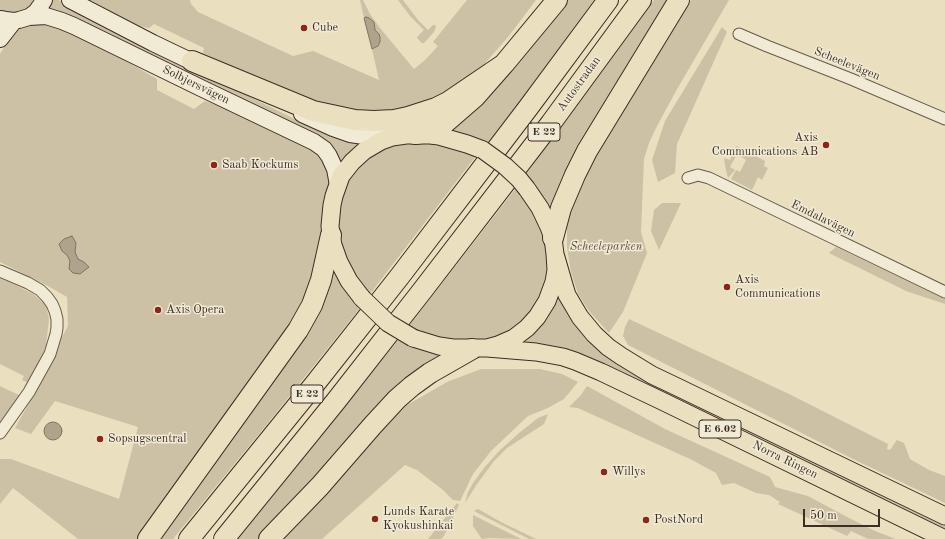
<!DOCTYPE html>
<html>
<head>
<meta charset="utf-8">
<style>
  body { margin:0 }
  #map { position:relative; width:945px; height:539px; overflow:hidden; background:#eadfbf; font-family:"Old Standard TT",serif }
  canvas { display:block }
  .scale { position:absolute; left:803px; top:509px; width:77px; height:18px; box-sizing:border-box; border:2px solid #3c2e25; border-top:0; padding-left:5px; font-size:12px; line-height:14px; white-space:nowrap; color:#3c2e25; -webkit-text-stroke:3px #f1ead5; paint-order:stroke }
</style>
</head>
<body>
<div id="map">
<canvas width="945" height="539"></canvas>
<div class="scale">50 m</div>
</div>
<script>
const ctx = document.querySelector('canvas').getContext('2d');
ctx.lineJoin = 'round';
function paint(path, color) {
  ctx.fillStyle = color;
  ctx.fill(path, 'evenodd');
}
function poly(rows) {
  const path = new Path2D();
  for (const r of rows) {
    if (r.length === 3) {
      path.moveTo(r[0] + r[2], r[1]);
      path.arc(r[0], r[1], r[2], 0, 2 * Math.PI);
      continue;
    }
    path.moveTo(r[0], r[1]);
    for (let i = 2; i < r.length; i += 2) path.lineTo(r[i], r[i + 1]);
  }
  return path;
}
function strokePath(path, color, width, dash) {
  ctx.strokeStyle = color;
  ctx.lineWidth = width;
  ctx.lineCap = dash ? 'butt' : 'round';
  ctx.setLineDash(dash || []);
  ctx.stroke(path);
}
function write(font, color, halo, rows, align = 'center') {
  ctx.font = font + ' "Old Standard TT",serif';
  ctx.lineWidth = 3;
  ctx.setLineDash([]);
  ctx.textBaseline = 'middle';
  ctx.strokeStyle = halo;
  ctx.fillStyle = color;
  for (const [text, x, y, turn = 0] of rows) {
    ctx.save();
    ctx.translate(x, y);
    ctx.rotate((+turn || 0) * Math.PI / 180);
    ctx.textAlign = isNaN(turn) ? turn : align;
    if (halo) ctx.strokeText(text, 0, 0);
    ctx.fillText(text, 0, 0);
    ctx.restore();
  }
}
paint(poly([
  [0,0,35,0,31,5,26,9,15,13,9,13,0,11],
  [52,0,59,0,65,5,84,15,317,130,337,138,361,144,349,153,340,164,46,10],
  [83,0,190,0,191,4,198,12,293,56,313,51,379,80,372,49,375,48,379,34,375,30,374,22,372,20,366,17,364,18,360,0,363,0,370,14,380,28,414,69,425,60,438,46,433,42,467,0,536,0,508,37,480,69,449,94,426,104,375,115,292,97,203,53,204,48,154,24,149,28,128,24],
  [398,0,403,0,418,20,428,30,433,25,435,25,436,27,434,32,424,43,422,43,417,38,417,37,424,30,410,16],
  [565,0,594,0,488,144,477,138,449,130],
  [654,0,673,0,553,218,546,202,535,185,526,174],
  [691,0,729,0,676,91,656,128,649,143,644,159,641,232,647,253,623,312,609,333,589,311,578,294,571,272,567,248,567,224,571,204,579,181,636,88],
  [35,22,53,25,97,44,157,79,157,90,194,109,205,101,232,110,320,153,330,175,322,224,318,265,303,306,141,539,78,539,13,488,0,504,0,459,11,459,119,499,138,427,55,401,31,434,15,428,38,387,53,354,68,326,67,297,48,286,0,262,0,54,13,33,23,25],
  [722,27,727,32,677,144,675,173,658,182,652,160,665,121],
  [407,143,424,143,441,145,458,148,476,156,370,294,360,282,350,267,343,252,340,240,338,222,339,207,343,193,348,182,356,170,369,158,386,148],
  [736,146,739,147,765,161,764,166,768,168,762,180,758,177,752,190,731,179,736,170,740,172,746,160,737,154,730,167,735,170,728,178,725,166,724,158,730,160],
  [516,188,528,204,537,220,543,238,549,260,548,276,543,291,528,318,514,328,503,334,489,338,476,340,458,340,443,338,425,333,409,326],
  [662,203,681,203,659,250,651,231,654,210],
  [836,247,910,282,945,297,945,304,906,291,829,253],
  [333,264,346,291,353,301,360,308,268,423,173,539,155,539],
  [0,277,33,294,46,305,49,319,46,345,39,366,29,383,22,380,24,376,0,364],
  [558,293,564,308,573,323,588,341,602,352,945,523,945,530,853,485,515,344,533,333,541,325,548,317,553,307],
  [629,319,789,394,888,444,887,449,890,450,897,440,904,443,910,459,929,470,945,476,945,503,853,459,628,345,623,336,625,327],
  [399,339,446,355,260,539,237,539],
  [481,369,540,369,562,374,578,382,564,399,548,408,528,416,491,451,473,474,460,501,453,500,443,490,417,470,405,465,322,539,282,539,340,474,348,471,357,455,407,405,447,382],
  [0,386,21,396,0,421],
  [587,386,665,429,770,477,775,487,808,496,849,518,875,531,896,539,868,539,851,531,847,536,778,504,780,502,769,495,756,493,734,483,722,485,716,473,692,460,578,408,569,407,581,395],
  [548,414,544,424,507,448,494,461,477,484,465,503,468,492,473,483,484,468,499,451,519,433,538,418],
  [457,503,459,505,444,536,441,539,428,539],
  [478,509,501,522,536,539,529,539,474,511],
  [473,515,521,539,489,538,482,539,473,526]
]), '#ccc1a5');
const water = poly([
  [366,17,369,18,374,22,375,30,379,34,380,37,380,42,378,46,372,49,364,18,366,17],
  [72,236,76,243,75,252,78,259,84,262,89,267,80,274,73,273,69,269,70,261,67,255,62,251,59,244,64,239,72,236],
  [53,431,9]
]);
paint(water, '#afa38b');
strokePath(water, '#817462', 1);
const minor = poly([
  [739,34,767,46,851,79,945,119],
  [688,178,698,175,709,178,945,292],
  [0,271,28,283,40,290,47,297,52,304,55,311,57,319,57,328,56,334,50,354,29,392,0,433]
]);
const secondary = poly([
  [70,0,153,43,201,66],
  [29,17,46,16,62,21,74,26,203,89,314,142,324,149,329,156,335,169,338,185],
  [0,19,6,20,14,21,19,20,29,17,36,12,41,5,44,0],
  [0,39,14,21],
  [302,114,333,128,350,134,371,137,392,137]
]);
const primary = poly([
  [555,254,564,285,567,295,580,317,594,334,608,347,621,356,652,375,671,384,945,516],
  [362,298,349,281,339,262,333,245,331,235,330,226,332,205,334,196,341,176,352,162,364,151,381,141,392,137,406,135,430,135,439,136,467,144,483,150],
  [413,338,439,346,453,348,487,348,498,345,514,338,527,328,537,317,547,301,554,282,556,270,555,254,553,238,549,227,540,208,527,189],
  [487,348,536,352,563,357,575,361,601,372,662,401,945,539]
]);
const motorway = poly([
  [192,61,313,111,355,120,374,121,394,120,408,117,436,108,448,102,504,64],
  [415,134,422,133,445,123,475,97,504,64,557,0],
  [553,238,561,208,575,175,587,151,679,0],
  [148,539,298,330,312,305,321,280,331,235],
  [189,539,314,385,400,276,528,108,608,0],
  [224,539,336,401,422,291,551,123,641,0],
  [269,539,320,486,373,425,397,399,412,386,430,373,472,349]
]);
strokePath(minor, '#685a4c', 13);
strokePath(secondary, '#3c2e25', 18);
strokePath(primary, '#3c2e25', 19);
strokePath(motorway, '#3c2e25', 22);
strokePath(minor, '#f1ead5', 11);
strokePath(secondary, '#f1ead5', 16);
strokePath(primary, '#eadfbf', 17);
strokePath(motorway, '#eadfbf', 20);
const primaryBridge = poly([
  [483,150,505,166,519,179,527,189],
  [362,298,388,323,413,338]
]);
strokePath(primaryBridge, '#3c2e25', 19, []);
strokePath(primaryBridge, '#eadfbf', 17);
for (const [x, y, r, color] of [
  [304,28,4,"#8f2418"],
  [826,145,4,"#8f2418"],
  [214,165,4,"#8f2418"],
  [727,287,4,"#8f2418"],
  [158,310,4,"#8f2418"],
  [100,439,4,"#8f2418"],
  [604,472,4,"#8f2418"],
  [375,519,4,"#8f2418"],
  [646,520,4,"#8f2418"]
]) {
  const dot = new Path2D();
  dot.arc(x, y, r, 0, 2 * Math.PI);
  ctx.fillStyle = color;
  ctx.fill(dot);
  strokePath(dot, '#f1ead5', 1.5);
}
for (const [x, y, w] of [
  [544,132,32],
  [307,394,32],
  [720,429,42]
]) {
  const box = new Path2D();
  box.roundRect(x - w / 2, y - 9, w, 18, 3);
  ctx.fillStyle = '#f1ead5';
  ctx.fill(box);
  strokePath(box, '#3c2e25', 1);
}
write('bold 11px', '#3c2e25', null, [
  ["E 22",544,132],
  ["E 22",307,394],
  ["E 6.02",720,429]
]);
write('12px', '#3c2e25', '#f1ead5', [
  ["Cube",312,28],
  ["Axis",818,138,"right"],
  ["Communications AB",818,152,"right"],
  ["Saab Kockums",222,165],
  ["Axis",735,280],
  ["Communications",735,294],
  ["Axis Opera",166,310],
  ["Sopsugscentral",108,439],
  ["Willys",612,472],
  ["Lunds Karate",383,512],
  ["Kyokushinkai",383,526],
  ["PostNord",654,520]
], 'left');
write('12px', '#3c2e25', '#f1ead5', [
  ["Scheelevägen",847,64,22],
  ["Autostradan",579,84,-54],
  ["Solbjersvägen",196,85,26],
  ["Emdalavägen",823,219,26],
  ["Norra Ringen",785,460,26]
]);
write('italic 12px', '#594b3f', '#f1ead5', [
  ["Scheeleparken",606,247]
]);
</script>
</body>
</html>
